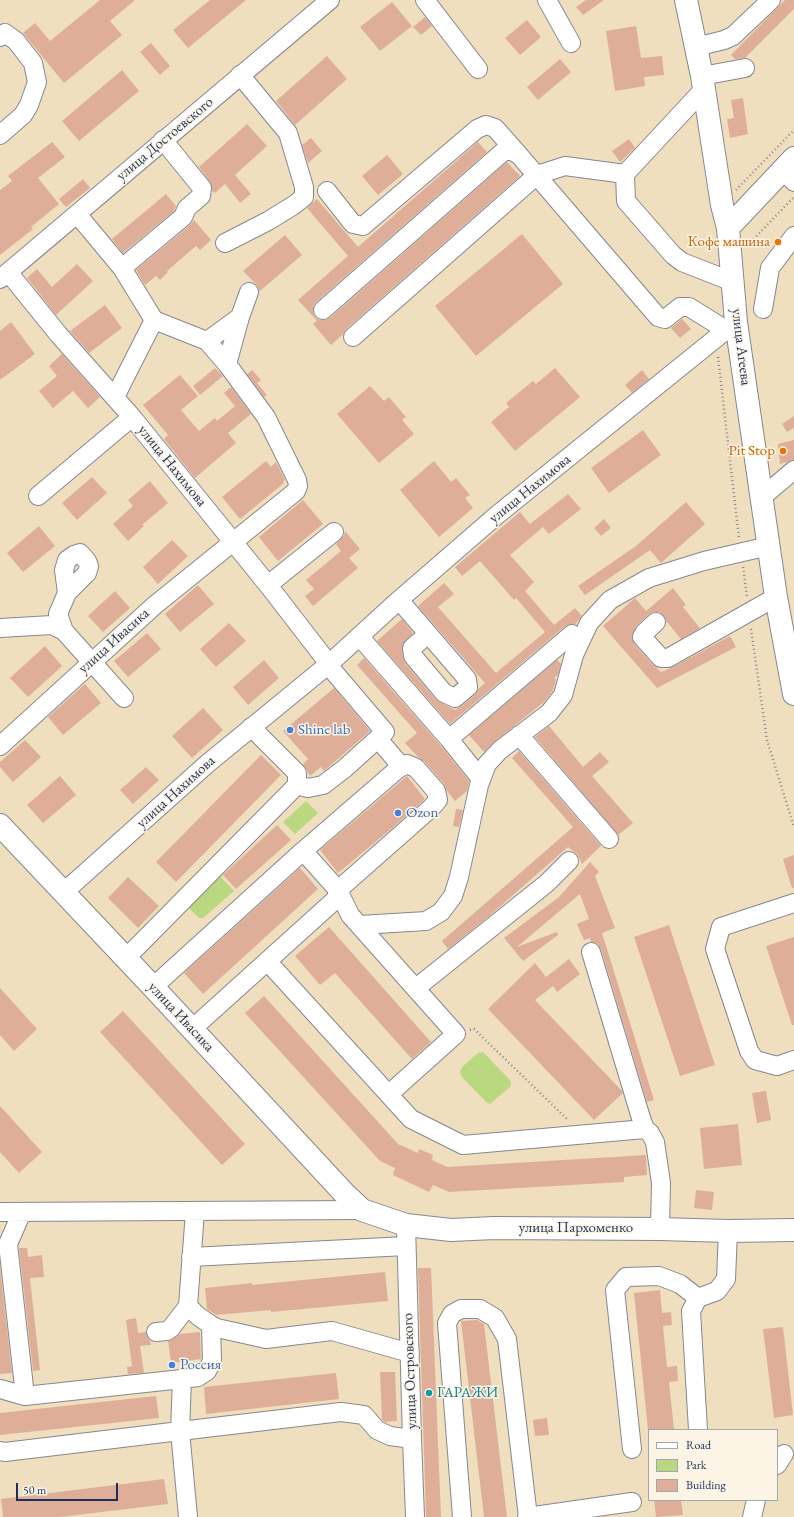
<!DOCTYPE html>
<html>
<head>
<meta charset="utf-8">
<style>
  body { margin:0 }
  #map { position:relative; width:794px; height:1517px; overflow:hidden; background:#f0dfbe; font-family:"EB Garamond",serif }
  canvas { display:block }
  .legend { position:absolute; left:648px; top:1429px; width:130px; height:72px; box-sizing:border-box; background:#fcf5e5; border:1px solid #a2a6af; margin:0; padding:5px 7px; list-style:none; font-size:12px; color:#1b2f5e }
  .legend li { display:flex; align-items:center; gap:8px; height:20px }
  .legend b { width:20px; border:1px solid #a2a6af }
  .scale { position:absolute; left:16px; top:1483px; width:102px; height:18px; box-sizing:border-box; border:2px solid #1b2f5e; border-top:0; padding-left:5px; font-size:12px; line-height:14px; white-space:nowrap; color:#1b2f5e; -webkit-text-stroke:3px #fcf5e5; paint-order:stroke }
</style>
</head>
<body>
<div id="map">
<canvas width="794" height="1517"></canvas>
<ul class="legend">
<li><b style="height:5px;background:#fff"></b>Road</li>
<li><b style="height:11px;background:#b9d87f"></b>Park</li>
<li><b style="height:11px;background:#deae99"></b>Building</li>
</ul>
<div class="scale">50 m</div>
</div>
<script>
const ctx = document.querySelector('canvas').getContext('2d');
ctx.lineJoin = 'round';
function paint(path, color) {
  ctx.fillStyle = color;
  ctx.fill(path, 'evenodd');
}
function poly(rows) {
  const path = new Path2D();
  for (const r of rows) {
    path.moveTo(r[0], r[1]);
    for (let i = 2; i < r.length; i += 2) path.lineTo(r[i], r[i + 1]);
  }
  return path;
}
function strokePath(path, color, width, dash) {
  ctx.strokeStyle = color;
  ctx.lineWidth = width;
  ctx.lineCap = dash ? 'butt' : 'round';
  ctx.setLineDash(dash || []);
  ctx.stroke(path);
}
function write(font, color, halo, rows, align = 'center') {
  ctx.font = font + ' "EB Garamond",serif';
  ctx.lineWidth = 3;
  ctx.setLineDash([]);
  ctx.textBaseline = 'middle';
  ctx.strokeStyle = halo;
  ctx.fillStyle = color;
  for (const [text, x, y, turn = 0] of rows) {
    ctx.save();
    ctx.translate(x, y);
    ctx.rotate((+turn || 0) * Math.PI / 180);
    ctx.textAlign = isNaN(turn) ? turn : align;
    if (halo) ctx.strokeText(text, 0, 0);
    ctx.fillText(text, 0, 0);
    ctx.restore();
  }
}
paint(poly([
  [306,801,318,813,295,834,283,822],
  [220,876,234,891,203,918,199,918,190,909,189,906],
  [483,1052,510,1080,511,1084,510,1087,490,1104,486,1102,461,1076,460,1072,462,1067,478,1053]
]), '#b9d87f');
paint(poly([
  [100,0,135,0,110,21,122,35,64,83,23,33,35,23,50,41],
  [210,0,246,0,188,48,173,30],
  [586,0,604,0,583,15,576,7],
  [785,0,794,0,794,9,745,58,735,59,731,55],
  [392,2,412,26,380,51,360,27],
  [425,17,432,26,421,35,413,27],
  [527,20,541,37,520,55,505,38],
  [636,26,641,58,662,56,664,75,644,77,645,86,615,91,606,31],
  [151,43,170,66,160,75,140,52],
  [327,56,347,79,295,125,276,101],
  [560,59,571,72,538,100,527,87],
  [122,70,139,91,79,141,62,121],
  [743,98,748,134,730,138,727,119,734,118,731,100],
  [247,124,267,146,235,175,251,194,240,203,225,184,215,193,212,191,210,182,199,167],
  [311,138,322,151,308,163,302,145],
  [629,139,635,148,620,162,612,151],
  [52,142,65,157,38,178,59,204,31,227,33,229,0,255,0,190,12,181,8,176],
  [478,142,487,152,316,302,313,306,313,312,315,317,319,320,325,320,330,318,507,162,520,176,346,329,343,334,331,345,313,324,317,321,298,300,348,256,307,208,317,199,358,247],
  [387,155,403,174,378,195,362,176],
  [83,179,90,188,66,207,59,199],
  [166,194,176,206,174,211,123,253,112,239],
  [194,220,211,240,200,250,196,246,167,271,168,272,160,280,156,276,145,285,136,270,190,225],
  [522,234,563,284,476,356,435,306],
  [285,235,302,255,260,291,257,285,243,271],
  [77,264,93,281,56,315,27,278,37,269,52,287],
  [105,305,122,328,89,353,70,331],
  [682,319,691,329,680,338,671,328],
  [11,322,35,354,0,380,0,331],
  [62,354,100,397,88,408,73,391,53,408,39,391,57,376,49,366],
  [215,368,223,376,200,395,193,386],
  [555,368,580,397,515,451,491,422,509,407,506,403,533,381,536,384],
  [252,370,261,380,257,383,267,395,264,397,247,374],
  [642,370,649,379,632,393,625,385],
  [180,375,198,396,181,410,199,431,215,418,217,421,235,406,224,393,231,387,251,414,228,433,236,443,195,478,164,439,168,435,143,405],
  [370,386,384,401,389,397,406,417,402,420,414,434,379,463,337,414],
  [794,416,794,428,787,432,782,424],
  [643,430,661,455,609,493,591,468],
  [794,440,794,460,780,464,778,444],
  [266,461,271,467,276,462,285,480,283,482,284,483,240,519,222,497],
  [434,461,451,482,456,478,470,495,465,498,473,508,439,537,400,490],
  [92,477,107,493,77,520,62,503],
  [150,481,168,503,142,525,144,526,128,541,113,524,133,506,128,500],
  [568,494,581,509,549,534,543,527,510,555,534,582,525,591,554,625,575,608,582,616,575,624,570,624,565,626,450,724,377,641,402,619,413,633,402,645,403,657,405,663,436,700,455,710,462,706,475,695,478,689,485,683,418,606,444,583,454,594,438,607,496,673,545,632,516,598,514,600,480,561,462,576,455,567,520,512,530,524],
  [303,500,323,524,278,561,259,537],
  [686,502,705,524,661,563,650,550,585,595,578,586,636,546],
  [604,519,611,528,601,536,594,528],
  [39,526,55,546,23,572,7,553],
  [345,531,360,549,349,558,358,568,313,606,305,596,314,589,306,580,341,551,336,544,344,536],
  [172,540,188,556,158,584,143,567],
  [198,585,214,604,180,632,165,614],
  [673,588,686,605,683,607,700,628,681,639,667,622,666,622,663,615,659,612,654,612,649,614,636,626,632,638,634,644,653,665,661,672,673,667,730,636,736,647,657,688,603,626,635,598,646,611],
  [115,591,130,608,103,632,88,616],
  [229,623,246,641,216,667,200,649],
  [147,633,161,649,128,677,114,661],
  [45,646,62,666,28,697,10,678],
  [364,658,441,746,469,781,467,791,455,801,447,791,444,784,424,761,418,757,405,743,417,733,357,665],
  [264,660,279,678,248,705,233,687],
  [557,660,561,664,558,675,554,678,556,680,553,690,544,702,494,742,484,752,469,735],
  [85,684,101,703,63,735,48,717],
  [334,688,370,731,324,771,321,767,310,776,303,764,308,759,283,731],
  [203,708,223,730,192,758,172,736],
  [549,726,583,767,600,752,609,762,592,776,633,823,618,835,535,737],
  [25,740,41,757,13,782,0,767,0,762],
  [519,751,601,846,582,864,577,854,568,847,488,917,448,949,442,941,573,827,512,758],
  [261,755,281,775,176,882,156,862],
  [146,767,159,780,133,804,120,790],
  [60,776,76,795,43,823,27,805],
  [407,776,425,799,391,829,338,873,320,850],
  [456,809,463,810,459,827,453,826],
  [277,825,291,840,236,889,223,875],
  [794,855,794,888,792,888,783,859],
  [590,862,599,872,595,876,615,928,602,933,654,1100,647,1102,601,949,598,944,591,942,590,938,584,940,577,924,589,919,580,894,517,947,557,932,558,935,523,961,504,938,559,897],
  [300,868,318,889,203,994,184,973],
  [128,877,159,906,138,928,108,898],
  [669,925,715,1065,680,1076,634,937],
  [329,927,431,1042,412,1059,335,973,320,985,295,956],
  [794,937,794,1025,792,1025,766,946],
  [569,959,580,974,557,992,553,986,535,1000,622,1091,623,1093,594,1120,488,1009,535,963,546,977],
  [0,988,37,1029,14,1051,0,1035],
  [264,996,398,1144,418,1153,419,1149,433,1155,432,1160,447,1167,646,1155,647,1175,624,1177,624,1182,449,1192,433,1185,429,1192,393,1175,395,1168,380,1161,245,1013],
  [123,1011,245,1144,222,1165,100,1032],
  [766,1091,771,1120,757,1123,752,1093],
  [0,1106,42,1152,19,1173,0,1152],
  [738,1124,742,1165,704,1169,700,1128],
  [696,1190,714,1192,712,1210,694,1208],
  [19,1248,27,1248,28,1257,42,1255,44,1277,30,1278,40,1370,33,1371],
  [0,1267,12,1373,0,1374],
  [418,1268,431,1268,441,1517,426,1517],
  [385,1272,388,1301,271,1312,271,1310,216,1315,207,1309,205,1288,252,1283,252,1285],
  [660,1290,662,1313,671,1312,672,1325,663,1326,667,1367,677,1366,678,1381,669,1382,674,1430,648,1430,634,1293],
  [136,1318,138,1333,146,1332,147,1338,150,1341,151,1345,140,1346,144,1373,128,1374,127,1367,132,1366,126,1320],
  [477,1320,484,1324,507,1517,484,1517,461,1321],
  [783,1327,793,1415,774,1418,763,1329],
  [200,1332,201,1359,171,1363,168,1341,173,1339,180,1334],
  [380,1372,395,1372,397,1421,385,1422,382,1420],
  [336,1373,339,1399,206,1414,204,1387],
  [156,1396,159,1418,0,1435,0,1413],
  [547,1418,549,1435,535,1436,533,1420],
  [164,1479,168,1504,60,1517,3,1517,1,1499],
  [654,1500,681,1500,683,1515,656,1517]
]), '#deae99');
const minor = poly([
  [425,0,478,69],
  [547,0,571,43],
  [0,37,5,33,16,41,33,63,37,82,29,105,23,115,0,135],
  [696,47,724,40,733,36,771,0],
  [702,76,745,68],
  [704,89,625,174,626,201,673,255,682,262,733,282],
  [783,170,794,182],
  [327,191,353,224,363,226,477,129,486,125,495,128,519,155],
  [225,243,268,221,294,205,304,197,304,187,288,133,240,75],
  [122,268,183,217,187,208,201,196,202,188,163,140],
  [8,272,59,335,132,417,268,585,329,664],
  [0,279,330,0],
  [763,309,770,268,794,236],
  [323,310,504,151,512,151,519,155,658,317,665,319,680,307,689,307,726,330],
  [353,337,537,175,565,166,625,174],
  [207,341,240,317,249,292],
  [227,364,240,317],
  [115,397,154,320],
  [38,496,132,417],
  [761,498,794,470],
  [268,585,334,532],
  [67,593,64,570,67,560,74,555,80,553,87,561,89,566,87,573,67,593,58,614,64,631,124,698],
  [399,600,467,679,468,687,455,698,444,693,413,656,412,648,420,641],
  [656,622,645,632,642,637,661,658,668,658,776,597],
  [0,628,52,625,64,631],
  [359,636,449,739,481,779],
  [519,735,609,839],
  [378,739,402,767],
  [449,739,572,634],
  [0,746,155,605,290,496,296,491,298,486,297,480,266,417,227,364,207,341,154,320,122,268,77,214],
  [297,785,308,788,323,785,344,769,385,732,328,665],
  [64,892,207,764,329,664,399,600,497,515,736,322],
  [794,903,721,927,715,949,749,1051,755,1060,777,1066,794,1060],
  [360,925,426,921,441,912,453,896,459,877,479,785,487,764,500,750,549,713,563,695,574,655,589,623,610,600,649,578,704,561,769,546],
  [591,952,641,1118,645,1129,650,1133,655,1142,661,1183,660,1229],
  [126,958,297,785,297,773,251,727],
  [267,961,411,1119,463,1145,645,1129],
  [153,987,303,851,399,768,407,764,416,768,436,791,438,800,431,808,338,890,350,915,456,1034,389,1094],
  [416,988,547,883,569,861],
  [192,1029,336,899,338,890,303,851],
  [0,1212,362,1210],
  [22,1212,8,1244,25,1396],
  [406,1225,412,1439,415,1517],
  [191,1257,406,1246],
  [188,1306,198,1316,211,1325,217,1328,266,1339,332,1331,410,1353],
  [211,1325,212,1361,207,1371,198,1377,182,1379,180,1431,341,1412,364,1415,377,1430,390,1436,412,1439],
  [156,1332,167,1331,171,1328,188,1306,195,1211],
  [0,1389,25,1396,182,1379],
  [698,1430,691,1311,698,1298,717,1291,726,1279,728,1231],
  [632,1449,615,1290,626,1277,659,1276,680,1284,698,1298],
  [0,1451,5,1452,180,1431,188,1517],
  [777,1465,784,1454],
  [462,1517,447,1323,452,1314,461,1309,480,1309,495,1318,507,1339,528,1517],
  [527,1517,632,1502],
  [752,1517,756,1500]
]);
const major = poly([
  [686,0,702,76,722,205,728,228],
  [0,825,153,987,344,1193,362,1210,406,1225,451,1230,494,1228,660,1229,728,1231,794,1230]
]);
const highway = poly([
  [794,158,728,228,736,322,776,597,794,694]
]);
strokePath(minor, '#86878e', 20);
strokePath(major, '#86878e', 24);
strokePath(highway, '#86878e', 24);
strokePath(poly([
  [736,190,794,130],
  [748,245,794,197],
  [718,357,739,538],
  [743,567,747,596],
  [751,629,767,740,794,827],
  [470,1030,474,1029,568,1120]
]), '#86878e', 2.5, [1, 3]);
strokePath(minor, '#fff', 18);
strokePath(major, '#fff', 22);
strokePath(highway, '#fff', 22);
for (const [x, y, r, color] of [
  [778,242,4,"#e8710a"],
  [783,451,4,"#e8710a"],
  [290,730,4,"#3f7fe0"],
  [398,813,4,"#3f7fe0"],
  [172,1365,4,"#3f7fe0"],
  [429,1393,4,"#0f9aa8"]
]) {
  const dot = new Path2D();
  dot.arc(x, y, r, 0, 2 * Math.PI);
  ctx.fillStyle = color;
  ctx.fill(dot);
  strokePath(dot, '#fcf5e5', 1.5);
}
write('15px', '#1b2f5e', '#fcf5e5', [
  ["улица Достоевского",165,139,-40],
  ["улица Агеева",741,347,83],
  ["улица Нахимова",172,466,51],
  ["улица Нахимова",530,489,-39],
  ["улица Ивасика",114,641,-42],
  ["улица Нахимова",176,792,-42],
  ["улица Ивасика",181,1017,47],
  ["улица Пархоменко",576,1228],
  ["улица Островского",410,1371,-92]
]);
write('15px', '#c56008', '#fcf5e5', [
  ["Кофе машина",770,242],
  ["Pit Stop",775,451]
], 'right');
write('15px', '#366cbe', '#fcf5e5', [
  ["Shine lab",298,730],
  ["Ozon",406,813],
  ["Россия",180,1365]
], 'left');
write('15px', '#0d838f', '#fcf5e5', [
  ["ГАРАЖИ",437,1393]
], 'left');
</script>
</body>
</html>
